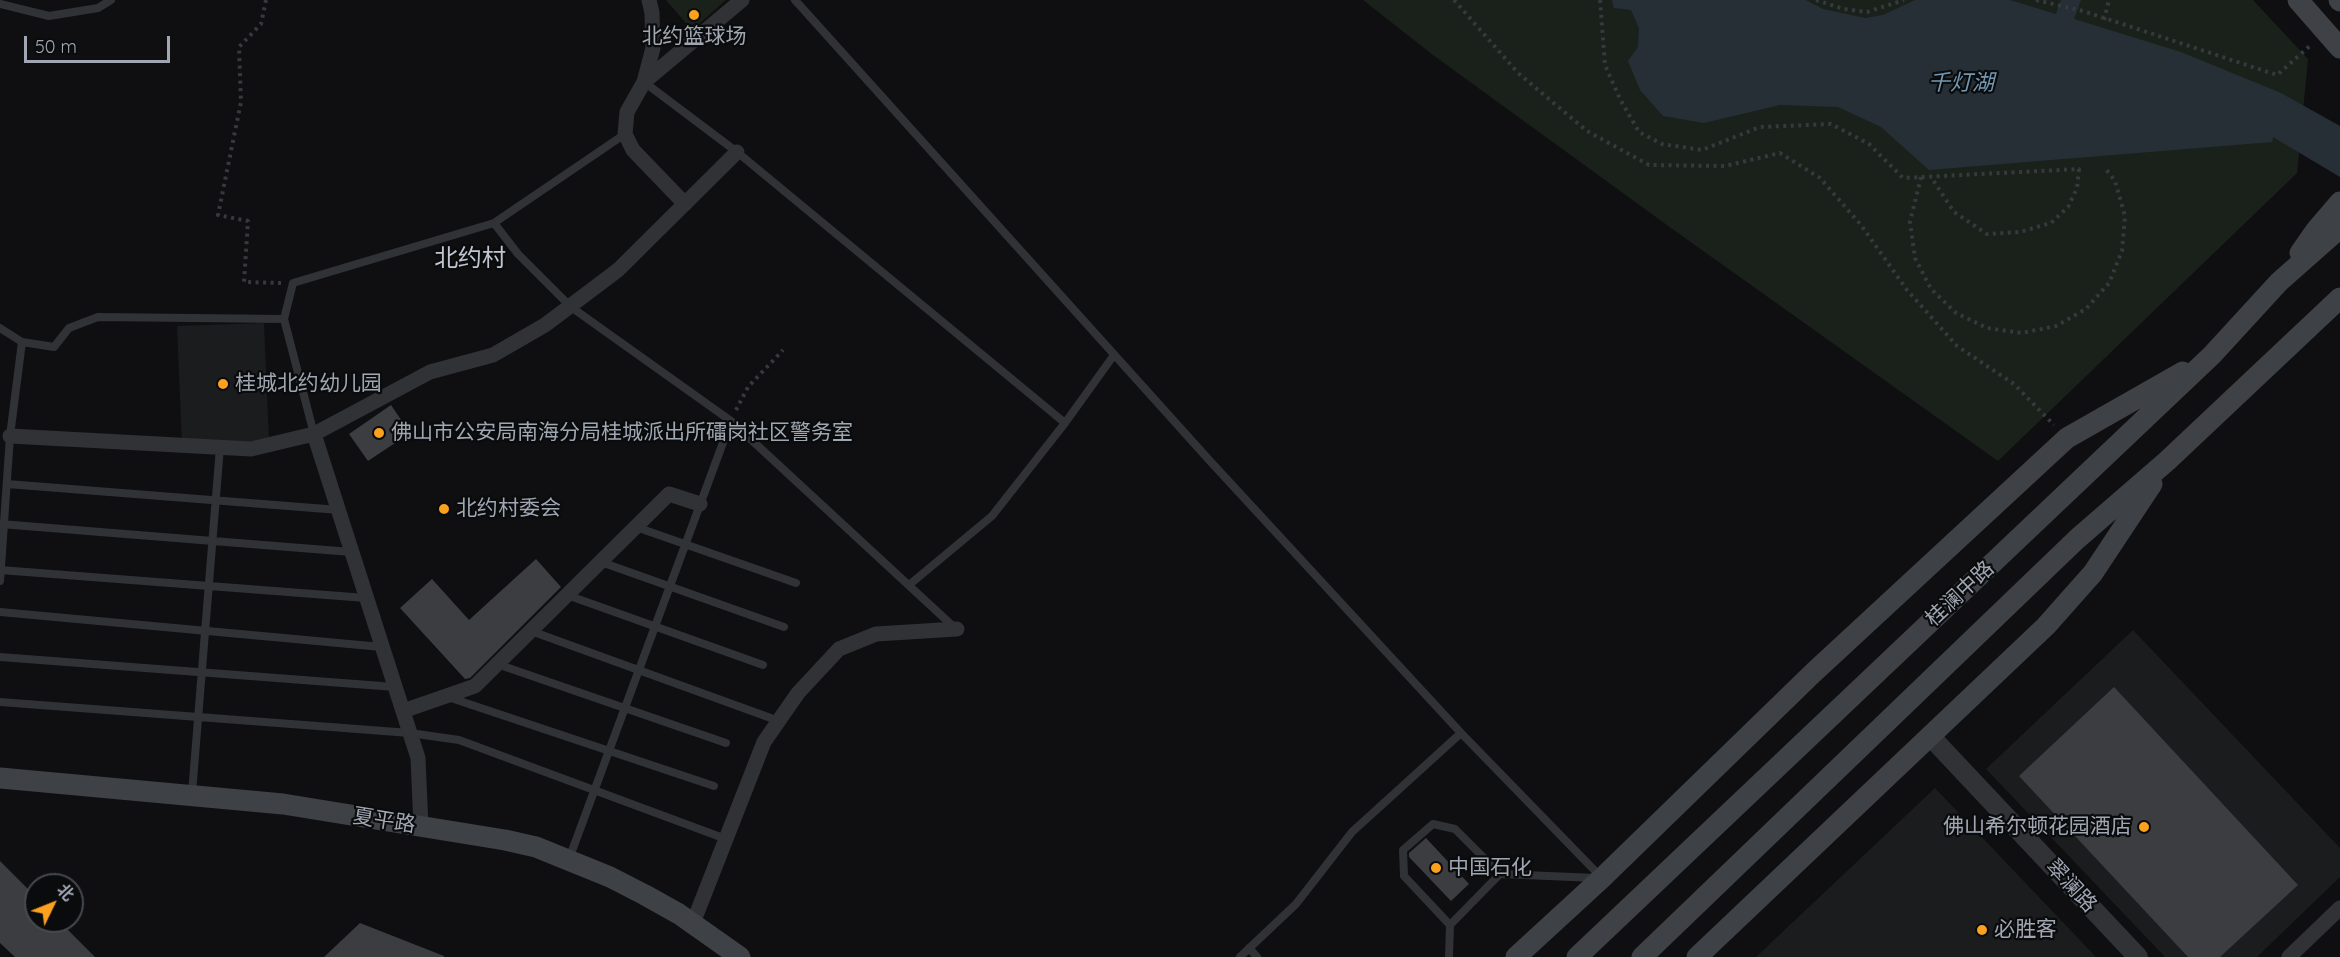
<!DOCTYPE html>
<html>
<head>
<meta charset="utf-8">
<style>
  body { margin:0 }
  #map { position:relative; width:2340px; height:957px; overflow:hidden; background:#0f0f11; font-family:Quicksand,"Noto Sans SC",sans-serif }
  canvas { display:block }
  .north { position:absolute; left:24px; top:873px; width:60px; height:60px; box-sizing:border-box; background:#0a0b0c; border:2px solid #46494f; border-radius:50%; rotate:47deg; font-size:16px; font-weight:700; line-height:24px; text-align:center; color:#a0a7b3 }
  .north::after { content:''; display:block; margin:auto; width:21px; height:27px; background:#fba11d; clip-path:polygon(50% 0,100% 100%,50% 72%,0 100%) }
  .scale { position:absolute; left:24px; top:36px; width:146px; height:27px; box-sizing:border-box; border:3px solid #a0a7b3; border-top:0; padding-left:8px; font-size:18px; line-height:21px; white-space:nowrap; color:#a0a7b3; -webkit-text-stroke:4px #0a0b0c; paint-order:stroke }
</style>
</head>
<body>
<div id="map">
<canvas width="2340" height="957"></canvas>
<div class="north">北</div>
<div class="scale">50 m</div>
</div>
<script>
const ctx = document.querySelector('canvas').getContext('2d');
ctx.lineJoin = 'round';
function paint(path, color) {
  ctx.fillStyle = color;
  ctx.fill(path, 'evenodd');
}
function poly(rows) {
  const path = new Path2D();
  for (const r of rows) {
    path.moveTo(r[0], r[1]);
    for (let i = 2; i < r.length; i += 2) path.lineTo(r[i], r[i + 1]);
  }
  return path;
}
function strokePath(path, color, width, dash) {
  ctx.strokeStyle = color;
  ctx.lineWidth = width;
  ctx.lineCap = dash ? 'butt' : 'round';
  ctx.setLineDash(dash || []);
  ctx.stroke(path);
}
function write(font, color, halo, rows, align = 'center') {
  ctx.font = font + ' Quicksand,"Noto Sans SC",sans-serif';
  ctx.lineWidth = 4.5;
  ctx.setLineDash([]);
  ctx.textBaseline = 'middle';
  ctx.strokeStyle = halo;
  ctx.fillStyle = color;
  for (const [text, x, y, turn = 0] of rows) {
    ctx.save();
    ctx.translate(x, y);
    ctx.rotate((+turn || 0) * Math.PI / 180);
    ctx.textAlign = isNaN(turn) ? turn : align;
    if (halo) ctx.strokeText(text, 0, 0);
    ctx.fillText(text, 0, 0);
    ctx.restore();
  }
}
paint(poly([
  [264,323,269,441,182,444,177,326],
  [2133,630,2340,848,2340,877,2257,957,2165,957,1986,769],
  [1935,788,2096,957,1756,957]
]), '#1b1c1e');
paint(poly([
  [666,0,726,0,692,30],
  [1363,0,2253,0,2308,59,2297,173,1998,461,1671,228,1433,55]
]), '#1a211a');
paint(poly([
  [1612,0,1806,0,1823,9,1865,18,1883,15,1915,0,2010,0,2056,14,2061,0,2081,0,2074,19,2181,52,2281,93,2340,126,2340,177,2273,137,2272,142,1929,170,1881,127,1838,107,1780,105,1704,123,1663,116,1640,90,1628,61,1638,47,1639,28,1631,10,1614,8]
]), '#262f35');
paint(poly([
  [391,405,410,433,368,461,349,434],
  [536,559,561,587,470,678,465,679,400,608,432,579,469,620],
  [2114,687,2298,885,2220,957,2188,957,2019,776],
  [1426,838,1469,884,1451,901,1409,857,1409,853],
  [0,861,36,897,36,921,59,921,95,957,15,957,0,943],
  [360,923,444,956,444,957,324,957]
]), '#3b3d41');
strokePath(poly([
  [266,0,261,24,239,47,241,102,218,215,248,221,244,282,281,283],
  [1454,0,1518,73,1587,131,1649,165,1725,166,1780,153,1820,178,1861,225,1907,290,1957,346,2014,384,2054,425],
  [1600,0,1605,65,1620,99,1639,132,1662,144,1702,150,1760,127,1831,124,1869,144,1903,178,2079,169,2077,188,2068,207,2051,223,2020,232,1987,234,1954,212,1931,177],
  [1816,0,1844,9,1867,12,1904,0],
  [2036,0,2083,11,2277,75,2312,44],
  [2104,20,2109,0],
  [1921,177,1910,222,1915,258,1931,289,1956,313,1987,328,2022,333,2056,326,2086,309,2109,283,2122,251,2125,216,2115,181,2105,168],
  [736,410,748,387,783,350]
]), '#36393d', 4, [3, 4.5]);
strokePath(poly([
  [795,0,1210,461,1461,733,1601,877],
  [0,4,49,16,98,8,111,0],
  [644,82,737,152,1065,423],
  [494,223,518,254,571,307,731,421,956,629],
  [284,319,293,283,494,223,625,134],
  [0,328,22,342,54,347,69,328,98,317,284,319,314,434],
  [7,484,339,510],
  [0,524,351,552],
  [636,527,796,583],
  [601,562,784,627],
  [0,570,366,598],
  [0,581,10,436,22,342],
  [909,585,992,516,1065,423,1114,355],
  [567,595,763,665],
  [0,612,382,647],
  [531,631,779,721],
  [0,657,395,687],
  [497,664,726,743],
  [448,697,714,786],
  [0,702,410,733,459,740,726,839],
  [192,793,220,447],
  [569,859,731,421],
  [1450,925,1404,876,1403,850,1433,824,1455,829,1500,874],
  [1249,948,1257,957],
  [1240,957,1296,904,1352,832,1461,733],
  [1449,957,1450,925,1500,874,1597,878]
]), '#303236', 8);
strokePath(poly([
  [649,0,652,13,653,48,644,82,627,112,625,134,633,150,685,204],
  [644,82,742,0],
  [314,434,418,758,421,827],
  [10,436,251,449,314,434,430,372,493,355,545,325,618,270,737,152],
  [403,711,475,686,669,494,700,504],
  [693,923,764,742,798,693,839,649,876,634,957,629],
  [2289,957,2340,908]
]), '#303236', 15);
strokePath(poly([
  [1931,737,2138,957]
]), '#303236', 20);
strokePath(poly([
  [2298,0,2340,48],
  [2339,0,2340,1],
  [2300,253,2316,230,2340,202],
  [0,778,283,804,505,840,536,847,610,877,645,895,679,914,740,957],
  [1516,957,1602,878,1813,673,2067,438,2183,372],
  [1577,957,2212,355,2279,282,2340,228],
  [1642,957,2077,539,2167,461,2340,298],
  [1697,957,2046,626,2093,573,2152,484]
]), '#3e4146', 21);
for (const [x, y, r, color] of [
  [694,15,6,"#fba11d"],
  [223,384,6,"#fba11d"],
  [379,433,6,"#fba11d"],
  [444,509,6,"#fba11d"],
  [2144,827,6,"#fba11d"],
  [1436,868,6,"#fba11d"],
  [1982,930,6,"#fba11d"]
]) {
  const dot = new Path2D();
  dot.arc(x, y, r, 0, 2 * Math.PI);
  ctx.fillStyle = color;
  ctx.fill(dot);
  strokePath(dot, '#0a0b0c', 2);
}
write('21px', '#a0a7b3', '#0a0b0c', [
  ["北约篮球场",694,37,"center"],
  ["桂城北约幼儿园",235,384],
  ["佛山市公安局南海分局桂城派出所礌岗社区警务室",391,433],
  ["北约村委会",456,509],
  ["佛山希尔顿花园酒店",2132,827,"right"],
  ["中国石化",1448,868],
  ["必胜客",1994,930]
], 'left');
write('21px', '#a0a7b3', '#0a0b0c', [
  ["桂澜中路",1960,594,-43],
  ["夏平路",384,821,9],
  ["翠澜路",2071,886,47]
]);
write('italic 22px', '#7498b1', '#0a0b0c', [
  ["千灯湖",1961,83]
]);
write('24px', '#c1c5cf', '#0a0b0c', [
  ["北约村",470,259]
]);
</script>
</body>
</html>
